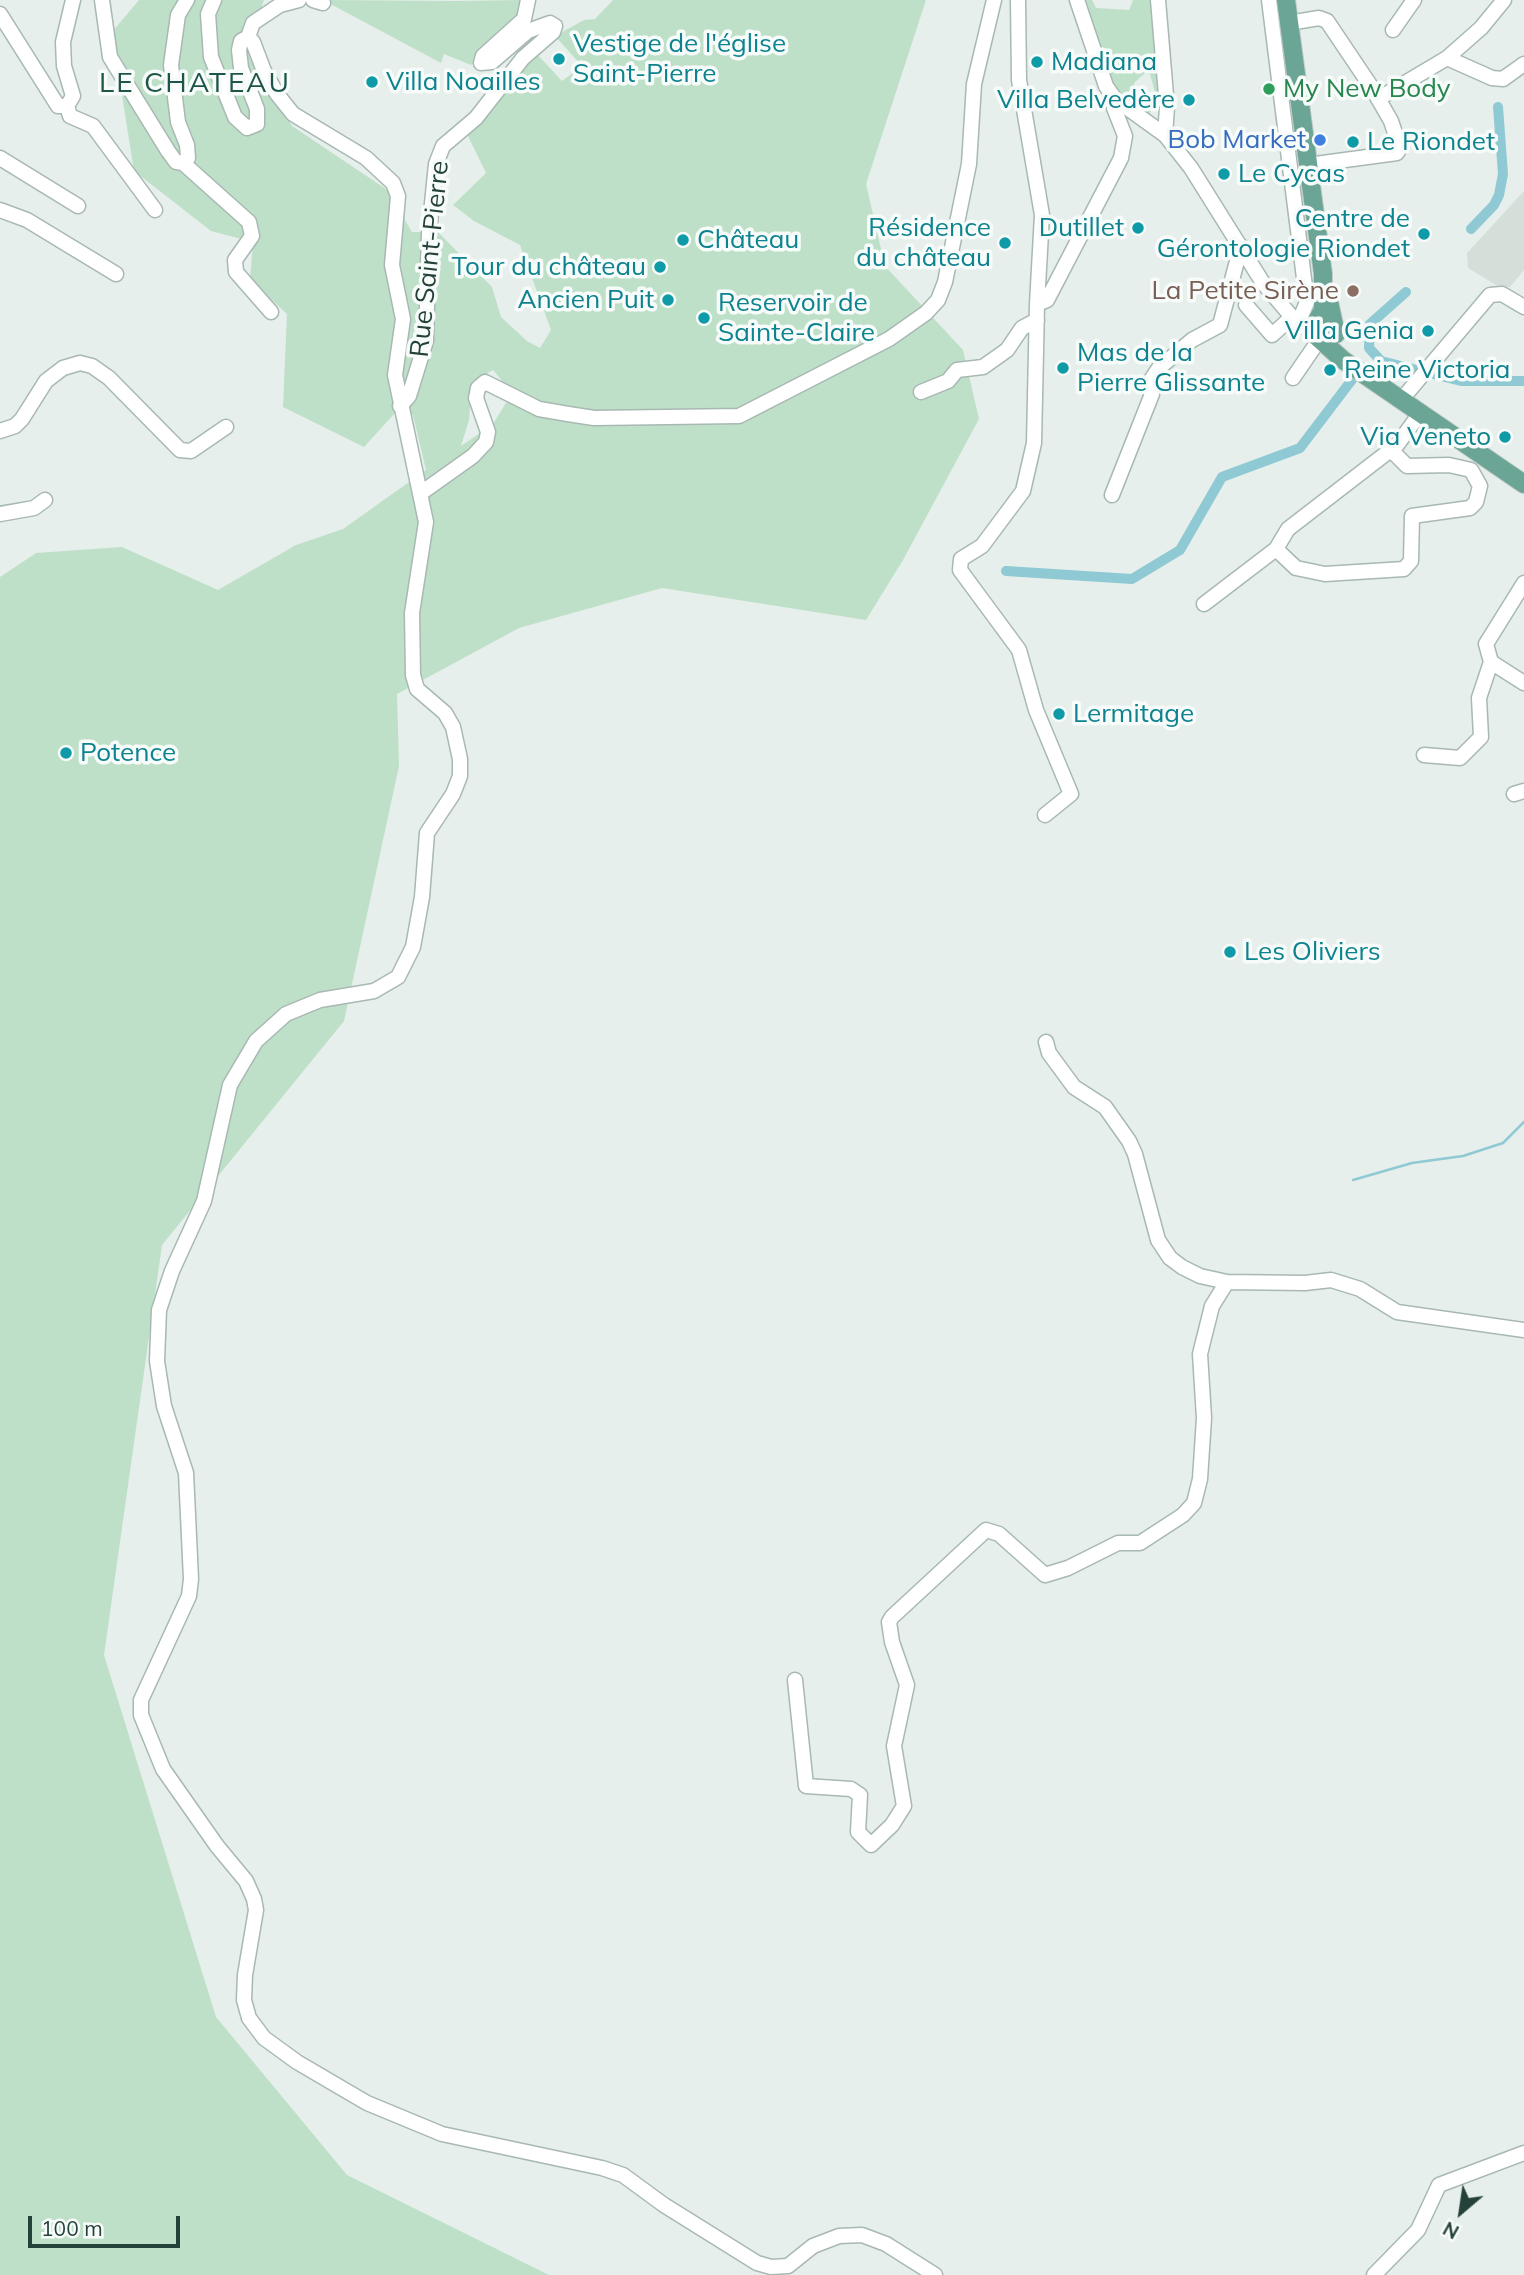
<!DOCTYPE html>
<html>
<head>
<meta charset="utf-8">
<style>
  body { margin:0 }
  #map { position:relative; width:1524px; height:2275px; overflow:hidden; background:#e6efeb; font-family:Mulish,sans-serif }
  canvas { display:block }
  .north { position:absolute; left:1426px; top:2177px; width:70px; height:70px; -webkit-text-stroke:5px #f7fbf9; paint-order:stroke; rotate:209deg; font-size:19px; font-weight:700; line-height:28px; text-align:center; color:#24423a }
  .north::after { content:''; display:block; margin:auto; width:24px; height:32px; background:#24423a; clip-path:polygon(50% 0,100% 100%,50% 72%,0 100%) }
  .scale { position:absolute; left:28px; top:2216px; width:152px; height:32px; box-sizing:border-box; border:4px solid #24423a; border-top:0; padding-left:9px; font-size:21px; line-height:24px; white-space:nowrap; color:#24423a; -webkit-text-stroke:5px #f7fbf9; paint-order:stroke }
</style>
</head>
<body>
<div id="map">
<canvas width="1524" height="2275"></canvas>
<div class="north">N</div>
<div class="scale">100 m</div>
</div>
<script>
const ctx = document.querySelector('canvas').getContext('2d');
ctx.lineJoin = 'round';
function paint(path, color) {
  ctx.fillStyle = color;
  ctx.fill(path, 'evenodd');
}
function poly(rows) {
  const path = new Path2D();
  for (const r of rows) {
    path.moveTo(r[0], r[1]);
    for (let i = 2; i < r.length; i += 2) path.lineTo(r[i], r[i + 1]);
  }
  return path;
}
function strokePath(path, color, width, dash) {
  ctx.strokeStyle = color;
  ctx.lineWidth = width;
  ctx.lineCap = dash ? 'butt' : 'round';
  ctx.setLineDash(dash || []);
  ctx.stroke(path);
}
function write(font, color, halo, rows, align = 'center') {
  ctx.font = font + ' Mulish,sans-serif';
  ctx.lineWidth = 7;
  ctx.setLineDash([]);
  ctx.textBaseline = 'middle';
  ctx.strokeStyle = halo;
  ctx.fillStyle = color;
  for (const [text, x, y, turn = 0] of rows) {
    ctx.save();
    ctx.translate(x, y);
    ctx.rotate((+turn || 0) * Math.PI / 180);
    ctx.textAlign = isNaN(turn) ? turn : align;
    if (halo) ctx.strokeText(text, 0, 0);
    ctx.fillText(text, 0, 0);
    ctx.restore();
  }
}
paint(poly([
  [1524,191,1524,270,1510,287,1499,287,1468,268,1467,253]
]), '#d4dfda');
paint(poly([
  [139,0,264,0,248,47,292,126,386,189,412,232,438,232,492,287,501,317,527,341,540,348,551,330,520,245,474,221,453,205,486,173,466,132,536,53,562,81,582,66,555,36,584,20,595,19,613,0,926,0,866,184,885,266,963,350,979,419,903,560,866,620,662,588,519,628,397,694,399,766,344,1021,162,1245,104,1655,216,2017,347,2175,549,2275,0,2275,0,577,36,553,122,547,218,590,296,545,343,529,426,470,413,415,395,413,364,447,283,407,287,314,250,280,253,242,211,231,134,171,112,32],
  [493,370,512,393,493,424,461,446,469,420,472,382],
  [323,0,457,1,523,0,522,18,498,37,471,65,444,54,441,63],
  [1084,0,1092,0,1096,8,1129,10,1133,0,1151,0,1160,111,1150,74,1145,73,1134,83,1137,97,1151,108,1150,114,1118,94,1112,86]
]), '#bfe0c8');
strokePath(poly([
  [1353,1180,1412,1163,1463,1156,1503,1143,1524,1122]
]), '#8ec9d4', 2.5);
strokePath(poly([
  [1471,229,1494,205,1499,195,1503,174,1498,107],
  [1406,292,1370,324,1369,348,1381,361,1461,381,1524,381],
  [1006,571,1132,579,1180,550,1222,477,1300,448,1354,377]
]), '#8ec9d4', 10);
const minor = poly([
  [102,0,110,57,168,151,176,162,183,163,188,158,187,145,178,122,171,65,178,15,187,0],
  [214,0,208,14,211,57,235,117,247,128,257,124,257,109,241,68,239,50,241,41,248,37,253,23,280,5,299,0],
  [313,0,323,3],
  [1018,0,1019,80,1042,215,1037,304],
  [1077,0,1106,86,1115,99,1165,135,1191,168,1263,283,1292,317,1314,334],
  [1158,0,1167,107,1165,135],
  [1269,0,1307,302,1299,321],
  [0,14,58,106,67,106,73,96,64,66,63,42,73,0],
  [1289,23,1319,18,1327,21,1372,88,1391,121,1400,148,1397,153,1308,165],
  [1393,30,1414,0],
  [248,37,253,42,264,71,277,94,293,114,366,158,393,183,398,196,392,265,403,319,395,375,426,522,412,613,413,675,417,689,445,713,453,727,460,759,460,776,453,794,427,833,422,897,413,947,398,977,374,991,320,1000,286,1014,256,1041,230,1085,204,1201,172,1271,159,1310,157,1361,164,1406,186,1473,191,1579,189,1596,141,1700,141,1715,163,1769,217,1846,246,1881,254,1899,256,1910,245,1975,244,2000,249,2018,264,2038,297,2062,367,2103,442,2134,602,2168,623,2175,664,2205,757,2263,771,2267,788,2266,813,2246,839,2236,862,2235,886,2244,935,2275],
  [1447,58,1492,78,1503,79,1524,64],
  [1378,99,1447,58,1481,28,1504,0],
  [67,106,70,116,93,126,155,210],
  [0,158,78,206],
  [183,163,249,222,252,236,235,260,236,272,271,312],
  [0,210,27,220,116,274],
  [1246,305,1272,335,1292,317],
  [1293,378,1319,340],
  [921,392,948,381,957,370,983,367,1007,350,1022,328,1037,320],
  [1402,399,1490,295,1502,294,1524,307],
  [400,406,409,396,426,341,429,233,436,164,443,146,476,118,523,58,553,32,555,26,550,23,528,31,492,62,481,63,483,56,524,19,528,0],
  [0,431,15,426,22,419,46,381,63,368,80,363,92,366,109,378,180,450,191,451,226,427],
  [421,493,473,456,486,442,488,432,476,398,478,388,485,382,539,409,568,414,594,418,739,416,889,339,926,313,938,300,945,282,969,164,974,84,994,0],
  [1112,495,1152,394,1147,386,1159,368,1192,340,1220,325,1241,246],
  [0,514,34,508,45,500],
  [1276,549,1296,568,1325,574,1404,569,1411,561,1412,516,1470,508,1476,502,1480,486,1471,470,1449,465,1407,466,1391,450],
  [1204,604,1276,549,1288,529,1397,445,1421,412],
  [1491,662,1524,683],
  [1424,755,1460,758,1481,737,1479,698,1491,662,1486,644,1524,583],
  [1514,794,1524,791],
  [1045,815,1071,794,1036,710,1019,650,960,570,961,559,982,546,1023,491,1034,443,1037,304,1047,300,1121,158,1125,136,1114,108,1115,99],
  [1046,1042,1049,1053,1074,1087,1105,1107,1129,1141,1135,1154,1158,1240,1170,1258,1182,1267,1200,1276,1227,1282,1305,1283,1331,1280,1360,1289,1397,1312,1524,1330],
  [795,1680,806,1786,851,1789,860,1795,858,1832,871,1845,892,1825,904,1806,894,1746,907,1685,892,1642,889,1622,892,1617,986,1530,999,1534,1045,1575,1068,1568,1118,1543,1140,1543,1183,1515,1194,1503,1200,1479,1204,1418,1200,1354,1212,1306,1227,1282],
  [1374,2275,1418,2230,1439,2185,1524,2153]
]);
const major = poly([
  [1286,0,1323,274,1323,310,1315,324,1314,334,1343,360,1524,484],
  [1328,297,1336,334]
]);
strokePath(minor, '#a8b8b2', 17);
strokePath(major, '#c2cac8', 20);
strokePath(minor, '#fff', 14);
strokePath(major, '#6aa596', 18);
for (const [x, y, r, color] of [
  [559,59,7,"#0f9aa8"],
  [1037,62,7,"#0f9aa8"],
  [372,82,7,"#0f9aa8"],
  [1269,89,7,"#2e9e5b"],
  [1189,100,7,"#0f9aa8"],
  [1320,140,7,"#3f7fe0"],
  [1353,142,7,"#0f9aa8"],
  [1224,174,7,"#0f9aa8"],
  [1138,228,7,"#0f9aa8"],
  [1424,234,7,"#0f9aa8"],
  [683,240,7,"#0f9aa8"],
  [1005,243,7,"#0f9aa8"],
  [660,267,7,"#0f9aa8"],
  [1353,291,7,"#8d6e63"],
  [668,300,7,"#0f9aa8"],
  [704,318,7,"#0f9aa8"],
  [1428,331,7,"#0f9aa8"],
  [1063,368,7,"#0f9aa8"],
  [1330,370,7,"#0f9aa8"],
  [1505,437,7,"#0f9aa8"],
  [1059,714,7,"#0f9aa8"],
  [66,753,7,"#0f9aa8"],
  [1230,952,7,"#0f9aa8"]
]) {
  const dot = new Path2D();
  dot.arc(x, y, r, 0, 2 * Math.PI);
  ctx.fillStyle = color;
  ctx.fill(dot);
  strokePath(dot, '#f7fbf9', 2.5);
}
write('26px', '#0d838f', '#f7fbf9', [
  ["Vestige de l'église",573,44],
  ["Saint-Pierre",573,74],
  ["Madiana",1051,62],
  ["Villa Noailles",386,82],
  ["Villa Belvedère",1175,100,"right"],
  ["Le Riondet",1367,142],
  ["Le Cycas",1238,174],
  ["Centre de",1410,219,"right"],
  ["Gérontologie Riondet",1410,249,"right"],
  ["Résidence",991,228,"right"],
  ["du château",991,258,"right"],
  ["Dutillet",1124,228,"right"],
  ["Château",697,240],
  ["Tour du château",646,267,"right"],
  ["Ancien Puit",654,300,"right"],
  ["Reservoir de",718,303],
  ["Sainte-Claire",718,333],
  ["Villa Genia",1414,331,"right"],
  ["Mas de la",1077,353],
  ["Pierre Glissante",1077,383],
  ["Reine Victoria",1344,370],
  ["Via Veneto",1491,437,"right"],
  ["Lermitage",1073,714],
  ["Potence",80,753],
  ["Les Oliviers",1244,952]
], 'left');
write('26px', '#27864d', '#f7fbf9', [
  ["My New Body",1283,89]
], 'left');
write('26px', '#366cbe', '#f7fbf9', [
  ["Bob Market",1306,140]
], 'right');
write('26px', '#24423a', '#f7fbf9', [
  ["Rue Saint-Pierre",430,259,-84]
]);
write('26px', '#785e54', '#f7fbf9', [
  ["La Petite Sirène",1339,291]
], 'right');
ctx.letterSpacing = '2px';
write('28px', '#1f5548', '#f7fbf9', [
  ["LE CHATEAU",195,84]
]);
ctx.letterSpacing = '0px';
</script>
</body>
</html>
